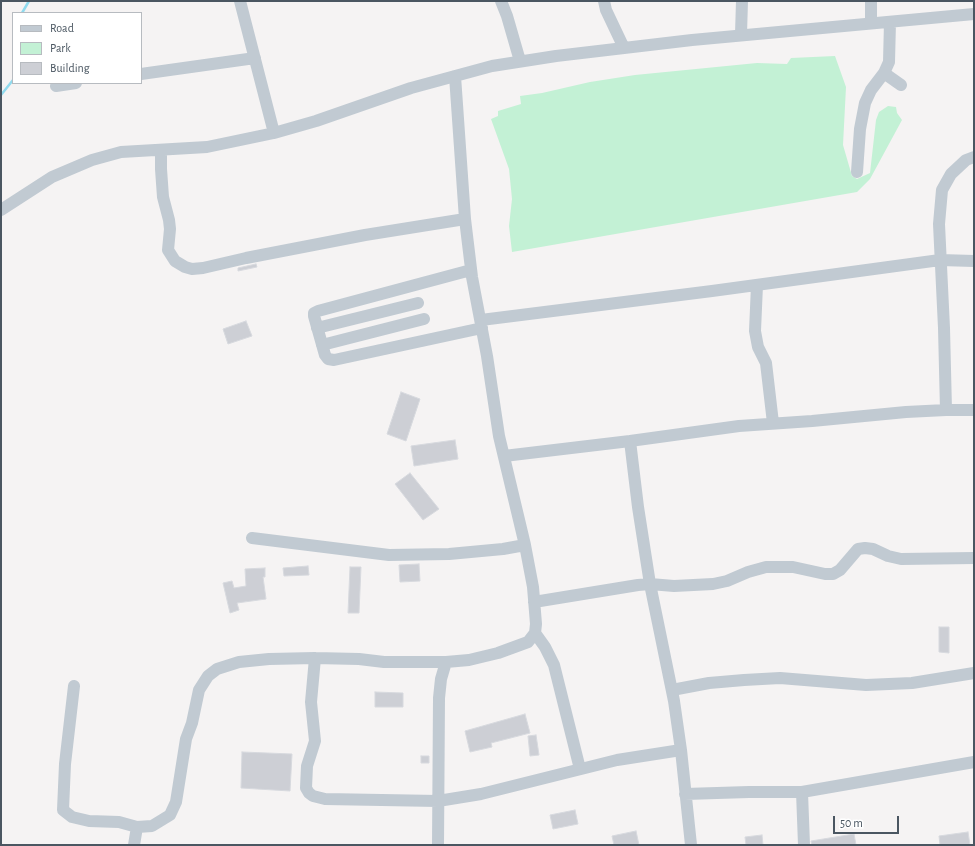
<!DOCTYPE html>
<html>
<head>
<meta charset="utf-8">
<style>
  body { margin:0 }
  #map { position:relative; width:975px; height:846px; overflow:hidden; background:#f5f3f3; font-family:"Alegreya Sans",sans-serif }
  canvas { display:block }
  .frame { position:absolute; inset:0; border:2px solid #4a5661; pointer-events:none }
  .legend { position:absolute; left:12px; top:12px; width:130px; height:72px; box-sizing:border-box; background:#fff; border:1px solid #b7bbc0; margin:0; padding:5px 7px; list-style:none; font-size:12px; color:#4a5661 }
  .legend li { display:flex; align-items:center; gap:8px; height:20px }
  .legend b { width:20px; border:1px solid #b7bbc0 }
  .scale { position:absolute; left:833px; top:816px; width:66px; height:18px; box-sizing:border-box; border:2px solid #4a5661; border-top:0; padding-left:5px; font-size:12px; line-height:14px; white-space:nowrap; color:#4a5661; -webkit-text-stroke:3px #fff; paint-order:stroke }
</style>
</head>
<body>
<div id="map">
<canvas width="975" height="846"></canvas>
<div class="frame"></div>
<ul class="legend">
<li><b style="height:5px;background:#c1cad2"></b>Road</li>
<li><b style="height:11px;background:#c3f1d5"></b>Park</li>
<li><b style="height:11px;background:#cdcfd5"></b>Building</li>
</ul>
<div class="scale">50 m</div>
</div>
<script>
const ctx = document.querySelector('canvas').getContext('2d');
ctx.lineJoin = 'round';
function paint(path, color) {
  ctx.fillStyle = color;
  ctx.fill(path, 'evenodd');
}
function poly(rows) {
  const path = new Path2D();
  for (const r of rows) {
    path.moveTo(r[0], r[1]);
    for (let i = 2; i < r.length; i += 2) path.lineTo(r[i], r[i + 1]);
  }
  return path;
}
function strokePath(path, color, width, dash) {
  ctx.strokeStyle = color;
  ctx.lineWidth = width;
  ctx.lineCap = dash ? 'butt' : 'round';
  ctx.setLineDash(dash || []);
  ctx.stroke(path);
}
paint(poly([
  [835,56,846,87,843,145,852,176,857,179,870,173,876,120,879,112,888,106,896,107,897,113,902,120,870,179,857,192,512,252,509,226,512,199,509,169,491,119,498,116,498,111,521,104,520,96,542,93,590,82,635,75,757,63,787,64,791,58]
]), '#c3f1d5');
strokePath(poly([
  [22,13,29,1],
  [1,95,13,80]
]), '#90daee', 2.5);
const building = poly([
  [256,264,257,267,238,271,238,268,256,264],
  [246,321,252,336,228,344,223,329,246,321],
  [401,392,420,399,406,441,387,434,401,392],
  [455,440,458,459,414,466,411,446,455,440],
  [410,473,439,509,423,520,395,484,410,473],
  [419,564,420,581,400,582,399,565,419,564],
  [308,566,309,575,284,576,283,568,308,566],
  [350,567,361,567,359,613,348,613,350,567],
  [265,568,265,577,263,577,266,599,237,603,239,610,230,613,223,583,232,581,234,588,246,586,245,569,265,568],
  [939,627,949,627,949,653,939,652,939,627],
  [375,692,403,693,403,707,375,707,375,692],
  [525,714,530,733,491,743,492,747,470,752,465,731,525,714],
  [536,735,539,755,530,756,528,736,536,735],
  [242,752,292,754,290,791,241,788,242,752],
  [421,756,429,756,429,763,421,763,421,756],
  [575,810,578,824,553,829,550,815,575,810],
  [636,831,639,845,614,845,612,836,636,831],
  [968,832,970,845,940,845,939,836,968,832],
  [854,834,856,845,812,845,811,841,854,834],
  [762,835,763,845,746,845,745,837,762,835]
]);
paint(building, '#cdcfd5');
strokePath(building, '#d7d9de', 1);
strokePath(poly([
  [240,1,274,133],
  [501,1,507,16,520,61],
  [604,1,606,10,624,48],
  [871,1,871,23],
  [741,34,742,1],
  [884,73,901,85],
  [141,74,255,58],
  [56,86,76,83],
  [161,150,161,169,163,197,169,220,170,229,168,250,175,261,185,267,192,269,203,268,246,258,365,235,465,219],
  [857,172,860,129,865,103,871,90,884,73,889,62,890,22],
  [1,210,52,177,92,160,121,152,207,147,274,133,316,121,411,88,492,66,556,56,692,40,974,14],
  [471,270,318,311,314,313,314,316,325,355,328,359,334,360,482,328],
  [757,285,755,331,758,347,766,363,773,423],
  [481,320,712,291,940,260,974,261],
  [317,328,418,303],
  [322,345,424,319],
  [946,410,944,328,939,224,942,190,951,174,966,160,974,157],
  [630,441,638,507,650,584,674,701,681,750,691,845],
  [504,456,630,441,739,426,812,421,906,412,946,410,974,410],
  [252,538,389,555,449,554,503,549,525,545],
  [534,602,638,585,650,584,674,586,713,584,727,581,748,572,766,567,793,567,825,574,833,574,840,570,858,549,865,548,873,549,888,556,901,559,974,558],
  [535,633,545,647,554,665,580,769],
  [315,658,311,702,315,741,307,766,306,788,309,793,313,796,325,799,438,801,481,794,617,760,681,750],
  [74,686,65,764,63,810,72,817,89,821,119,822,137,827,134,845],
  [672,690,709,683,744,680,780,678,866,685,912,683,974,673],
  [802,792,804,845],
  [685,794,749,792,802,792,974,762],
  [137,827,152,826,170,815,176,802,186,739,192,723,199,690,208,676,217,669,239,662,269,659,315,658,359,659,384,662,446,662],
  [438,845,439,698,441,679,446,662,469,660,498,653,528,642,535,633,536,624,533,587,525,545,499,436,487,356,472,277,465,219,455,76]
]), '#c1cad2', 12);
</script>
</body>
</html>
